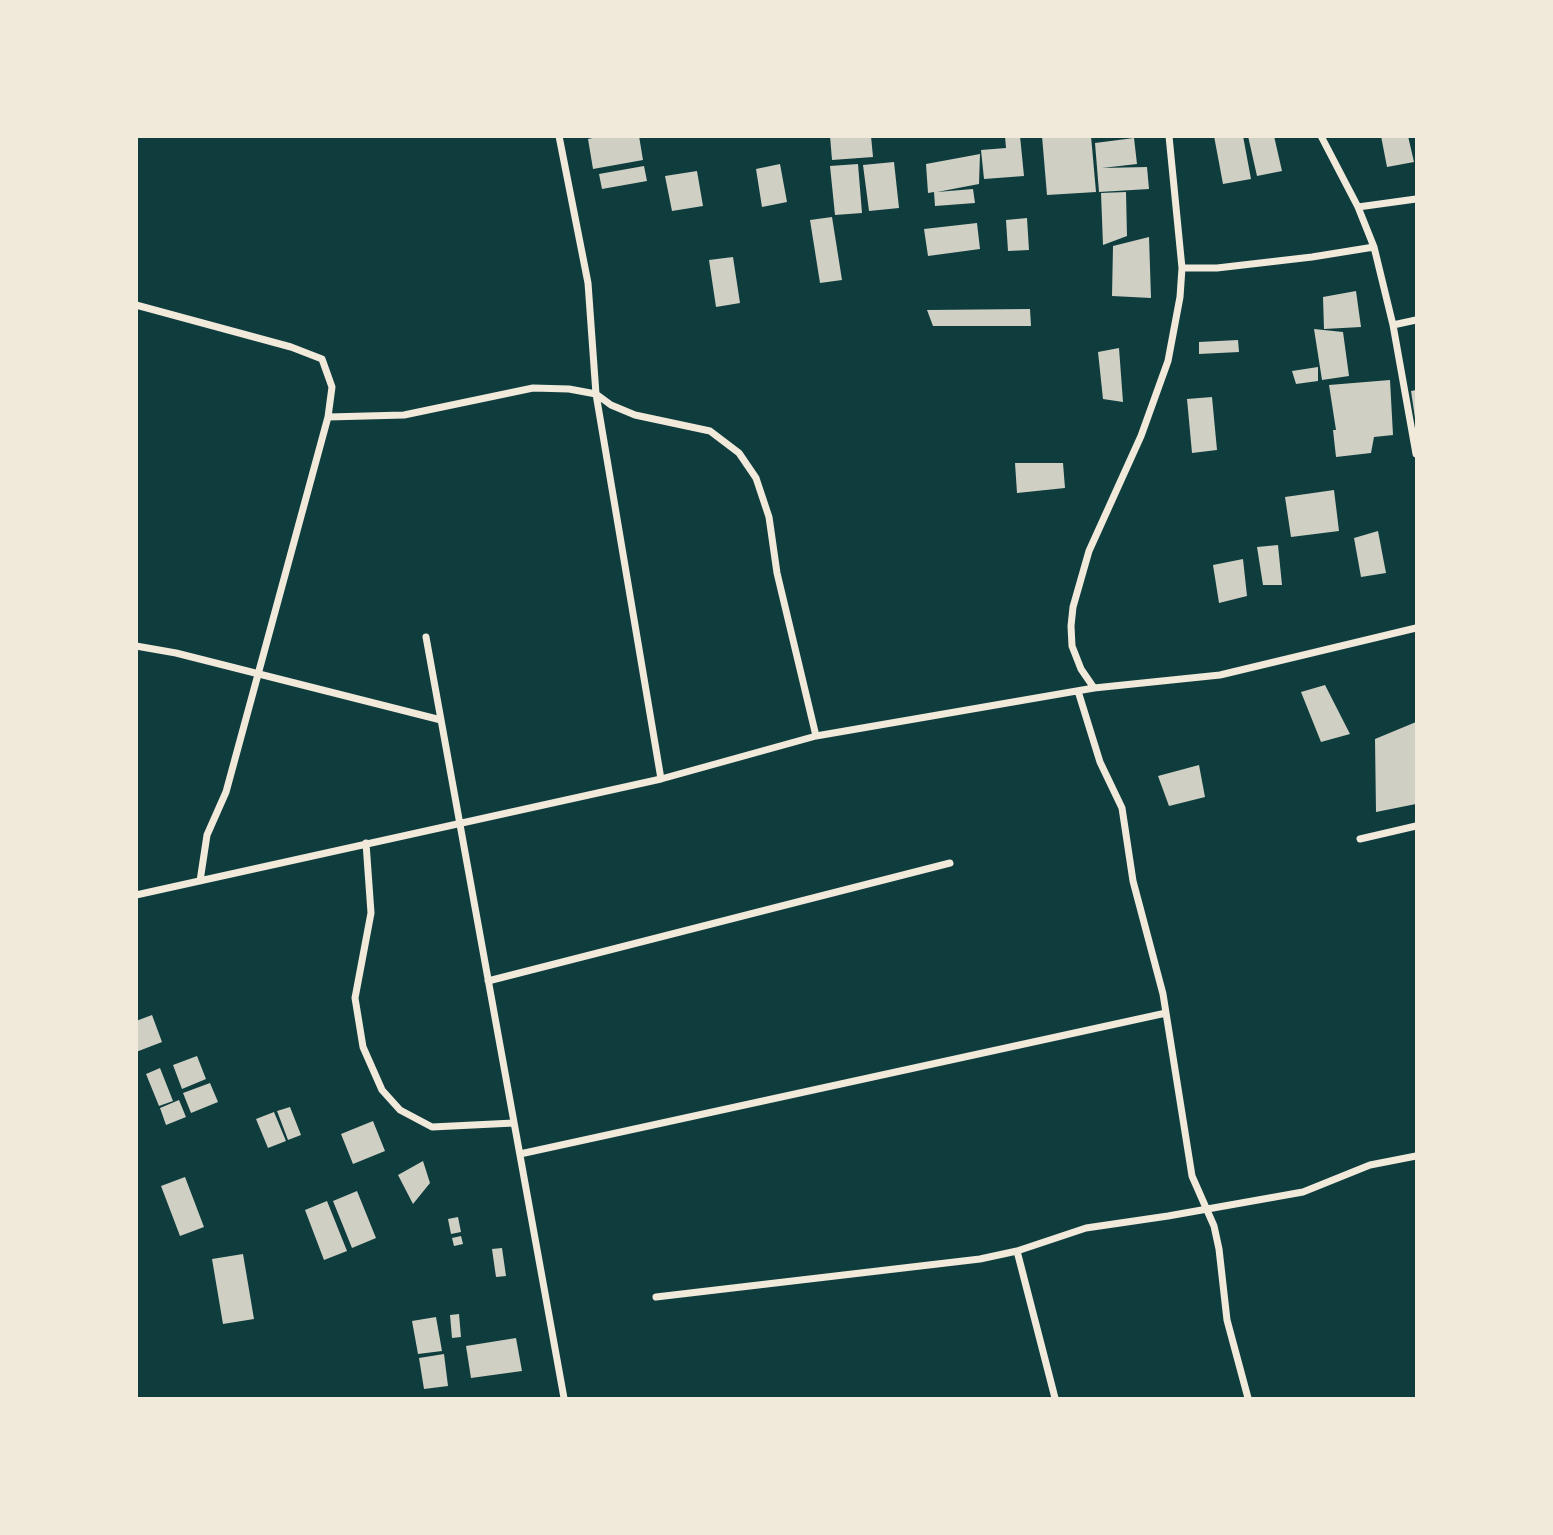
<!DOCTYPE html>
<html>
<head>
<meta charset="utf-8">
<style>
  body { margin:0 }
  #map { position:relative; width:1553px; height:1535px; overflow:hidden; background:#0f3d3e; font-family:"Varela Round",sans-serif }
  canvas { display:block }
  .frame { position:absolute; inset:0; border:138px solid #f1e9da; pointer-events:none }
</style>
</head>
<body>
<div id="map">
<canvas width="1553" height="1535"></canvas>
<div class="frame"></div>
</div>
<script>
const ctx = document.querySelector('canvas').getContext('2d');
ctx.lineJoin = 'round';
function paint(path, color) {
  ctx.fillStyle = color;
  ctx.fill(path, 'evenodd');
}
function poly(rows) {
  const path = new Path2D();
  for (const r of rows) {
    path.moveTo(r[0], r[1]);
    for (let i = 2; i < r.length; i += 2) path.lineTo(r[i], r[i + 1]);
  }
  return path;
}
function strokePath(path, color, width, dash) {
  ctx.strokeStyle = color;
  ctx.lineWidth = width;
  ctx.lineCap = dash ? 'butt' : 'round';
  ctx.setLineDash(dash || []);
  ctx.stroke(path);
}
paint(poly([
  [602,136,639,136,643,160,593,169,588,139],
  [830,136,871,136,873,157,832,160],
  [1005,136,1020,136,1024,176,984,179,981,150,1006,148],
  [1042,136,1091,136,1096,192,1047,195],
  [1214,136,1243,136,1251,179,1223,184],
  [1248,136,1274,136,1282,171,1257,176],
  [1381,136,1408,136,1414,162,1387,167],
  [1134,138,1137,164,1102,168,1147,167,1149,189,1099,192,1095,143],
  [980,154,979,184,937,192,973,189,975,203,935,206,934,192,928,193,926,164],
  [894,162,899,208,869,211,863,165],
  [780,164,787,202,762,207,756,169],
  [858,164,862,213,835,215,830,166],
  [644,166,647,181,602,189,599,174],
  [697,171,703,206,672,211,665,176],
  [1126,192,1127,236,1103,245,1101,193],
  [832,217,842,280,820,283,810,220],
  [1027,218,1029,250,1008,251,1006,220],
  [977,223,980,249,928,256,924,229],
  [1149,237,1151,298,1112,296,1113,246],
  [733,257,740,303,716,307,709,260],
  [1356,291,1361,327,1324,329,1323,297],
  [1030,309,1031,326,933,326,927,310],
  [1314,329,1343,332,1349,376,1322,380],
  [1238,340,1239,352,1199,354,1199,342],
  [1119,348,1123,402,1103,399,1098,352],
  [1318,367,1318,381,1296,384,1292,371],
  [1390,380,1393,435,1374,437,1371,453,1336,457,1333,430,1336,430,1329,385],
  [1416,390,1416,418,1415,418,1411,391],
  [1212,397,1217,450,1192,453,1187,399],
  [1015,463,1063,463,1065,488,1017,493],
  [1334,490,1339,531,1291,537,1285,497],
  [1378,531,1386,573,1361,577,1354,538],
  [1278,545,1282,585,1263,585,1257,547],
  [1243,559,1247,596,1219,603,1213,565],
  [1325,685,1350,734,1321,742,1301,692],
  [1416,722,1416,804,1376,812,1375,739],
  [1199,765,1205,797,1169,806,1158,776],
  [152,1015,162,1042,136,1052,136,1021],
  [197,1056,206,1079,182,1089,173,1065],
  [160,1068,173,1101,159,1106,146,1074],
  [210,1083,218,1102,191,1113,183,1093],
  [179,1100,186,1117,166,1125,160,1108],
  [290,1107,301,1135,288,1140,277,1111],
  [274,1112,286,1141,268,1148,256,1119],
  [373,1121,385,1151,353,1164,341,1134],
  [423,1161,430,1183,413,1204,398,1175],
  [185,1177,204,1227,180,1236,161,1186],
  [357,1191,376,1238,352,1248,333,1201],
  [327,1201,347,1251,324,1260,305,1210],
  [458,1217,461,1232,451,1234,448,1219],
  [461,1236,463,1244,454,1246,452,1238],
  [502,1248,506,1276,496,1277,492,1249],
  [243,1254,254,1319,223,1324,212,1259],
  [459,1314,461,1337,452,1338,450,1315],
  [436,1317,442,1351,418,1354,412,1321],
  [516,1338,522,1371,471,1378,466,1346],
  [444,1354,448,1386,424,1389,419,1358]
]), '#cfcfc3');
strokePath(poly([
  [559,136,588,283,596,394,661,779],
  [1321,136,1358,207,1374,247,1393,325,1416,454],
  [1358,207,1416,199],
  [1182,268,1217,268,1312,257,1374,247],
  [136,305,291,347,322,359,332,387,328,417,226,792,207,835,200,881],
  [1393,325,1416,320],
  [328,417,404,415,533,388,569,389,596,394,611,405,635,415,710,431,739,453,756,478,769,517,777,573,816,736],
  [426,637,564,1398],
  [136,646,176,653,441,720],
  [1094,688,1081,669,1072,646,1071,626,1073,607,1089,551,1141,436,1168,361,1180,297,1182,268,1169,136],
  [1078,691,1100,762,1122,808,1133,881,1163,994,1192,1176,1214,1226,1219,1249,1227,1320,1248,1398],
  [1360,839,1416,826],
  [366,843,371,913,355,998,363,1047,382,1090,400,1110,432,1127,514,1123],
  [136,895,661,779,816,736,1094,688,1220,675,1416,628],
  [488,981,950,863],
  [520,1154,1166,1013],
  [1017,1251,1055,1398],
  [656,1297,980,1259,1017,1251,1086,1228,1168,1216,1303,1192,1370,1165,1416,1156]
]), '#f1e9da', 7);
</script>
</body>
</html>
